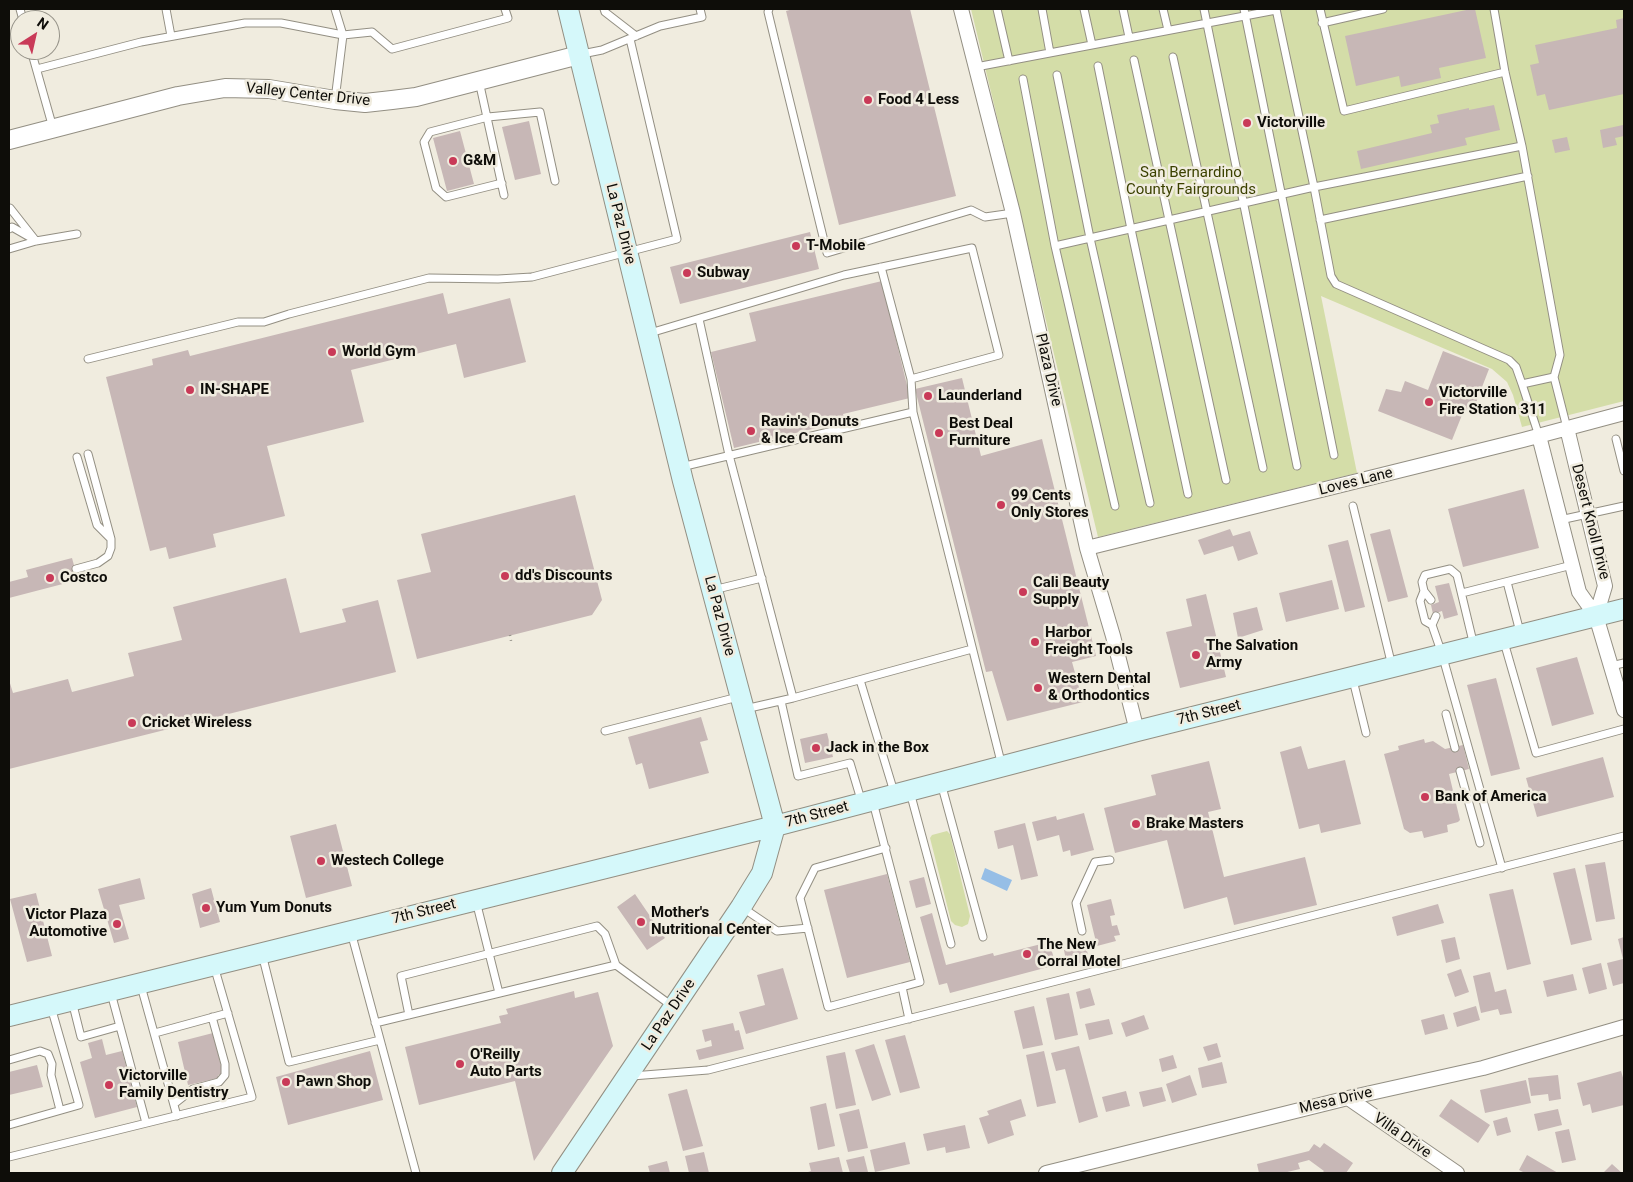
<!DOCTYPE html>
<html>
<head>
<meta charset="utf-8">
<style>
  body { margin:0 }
  #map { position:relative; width:1633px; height:1182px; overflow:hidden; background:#f0ecdf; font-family:Roboto,sans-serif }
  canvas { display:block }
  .frame { position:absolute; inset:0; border:10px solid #0e0d09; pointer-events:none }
  .north { position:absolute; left:10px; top:10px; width:50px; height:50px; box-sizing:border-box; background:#f0ecdf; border:1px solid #969389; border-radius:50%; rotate:35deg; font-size:14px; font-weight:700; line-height:20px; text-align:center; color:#0e0d09 }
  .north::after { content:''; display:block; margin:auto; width:18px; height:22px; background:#c93a58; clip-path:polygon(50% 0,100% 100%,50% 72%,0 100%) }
</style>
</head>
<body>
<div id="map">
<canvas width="1633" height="1182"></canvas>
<div class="frame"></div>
<div class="north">N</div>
</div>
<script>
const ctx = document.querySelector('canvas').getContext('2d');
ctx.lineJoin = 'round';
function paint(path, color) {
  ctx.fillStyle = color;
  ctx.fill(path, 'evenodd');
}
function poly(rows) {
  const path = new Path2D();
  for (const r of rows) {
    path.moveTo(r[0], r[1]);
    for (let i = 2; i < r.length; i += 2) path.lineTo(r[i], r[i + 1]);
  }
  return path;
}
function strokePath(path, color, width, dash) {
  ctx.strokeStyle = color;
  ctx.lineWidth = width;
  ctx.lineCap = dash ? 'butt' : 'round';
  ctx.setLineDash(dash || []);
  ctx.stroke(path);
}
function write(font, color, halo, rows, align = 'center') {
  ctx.font = font + ' Roboto,sans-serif';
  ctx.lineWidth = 5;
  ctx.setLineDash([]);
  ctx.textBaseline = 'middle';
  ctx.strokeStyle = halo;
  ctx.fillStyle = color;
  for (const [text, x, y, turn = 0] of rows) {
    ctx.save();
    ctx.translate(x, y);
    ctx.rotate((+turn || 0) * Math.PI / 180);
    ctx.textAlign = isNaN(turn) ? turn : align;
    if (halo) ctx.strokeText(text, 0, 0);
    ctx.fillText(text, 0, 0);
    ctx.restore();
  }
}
paint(poly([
  [971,9,1624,9,1624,401,1522,427,1513,395,1507,382,1492,369,1321,296,1357,473,1098,537],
  [947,831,950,834,970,916,968,924,962,927,955,925,951,921,930,838,932,835]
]), '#d4dda8');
paint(poly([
  [985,868,1012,880,1007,891,981,879]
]), '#96bee6');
paint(poly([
  [793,9,910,9,956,196,839,225,786,11],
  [1471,9,1475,9,1486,58,1439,68,1441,78,1401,87,1399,76,1356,86,1345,36],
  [1624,18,1624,94,1549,110,1545,94,1537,96,1530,65,1539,63,1535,45,1617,28,1616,20],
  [1494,105,1500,130,1465,138,1467,145,1361,169,1357,151,1432,133,1430,125,1439,123,1437,115,1469,108,1469,110],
  [529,121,541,174,515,180,502,127],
  [1623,125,1624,136,1615,138,1617,145,1603,148,1600,130],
  [460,131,474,184,447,191,433,138],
  [1567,137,1570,150,1555,153,1552,140],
  [810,232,819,269,680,304,670,267],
  [882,281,910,398,843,414,845,421,734,448,711,352,756,341,749,313],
  [443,293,448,314,510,298,526,362,464,378,456,344,351,370,364,422,267,446,285,516,213,534,216,547,169,559,166,547,150,551,106,377,153,365,152,359,188,350,190,356],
  [1443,351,1489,369,1472,413,1464,410,1452,440,1378,411,1386,389,1401,392,1405,381,1428,390],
  [962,378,981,456,1042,439,1096,656,1072,662,1083,702,1007,721,992,671,986,672,915,389],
  [1524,489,1539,548,1463,567,1448,509],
  [575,495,602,600,592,615,417,659,397,580,431,572,421,534],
  [1230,529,1233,536,1250,531,1258,554,1238,561,1233,546,1204,555,1198,540],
  [1390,529,1408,597,1388,602,1370,534],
  [1348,540,1365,607,1345,612,1328,545],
  [72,558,78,580,9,598,9,582,28,577,26,570],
  [286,578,300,633,346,622,342,609,378,600,396,672,9,769,9,680,13,693,68,679,72,692,134,676,128,653,182,640,173,607],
  [1332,580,1339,609,1286,622,1279,593],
  [1449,583,1458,615,1444,619,1442,611,1433,614,1431,605,1439,602,1435,586],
  [1206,594,1226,677,1180,688,1166,632,1192,626,1186,599],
  [1257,607,1263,630,1238,638,1233,613],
  [1577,657,1594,714,1552,726,1536,668],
  [1496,678,1520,769,1491,776,1467,685],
  [701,717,708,740,700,742,709,773,649,789,642,763,636,765,628,737],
  [827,733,833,757,805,763,800,739],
  [1424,739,1425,743,1433,741,1445,749,1463,745,1469,769,1449,774,1460,820,1458,822,1447,825,1448,832,1424,838,1422,831,1410,833,1404,829,1384,754,1399,750,1398,746],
  [1301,746,1308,769,1345,760,1361,824,1321,833,1319,824,1299,829,1280,752],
  [1603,757,1614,797,1537,817,1526,778],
  [1209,761,1221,809,1208,812,1224,877,1305,857,1317,905,1234,925,1227,897,1184,909,1167,840,1115,853,1104,808,1156,795,1151,775],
  [1084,813,1094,850,1071,856,1070,850,1063,852,1059,835,1037,841,1032,822,1056,816,1057,820],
  [1025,823,1038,876,1021,880,1013,845,998,849,994,831],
  [336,824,352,886,306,898,290,836],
  [1605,862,1615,919,1596,922,1585,865],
  [1575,868,1592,940,1571,945,1553,873],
  [887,874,910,962,847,978,824,890],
  [924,877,931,904,916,908,909,881],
  [140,878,145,899,119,905,129,939,114,943,98,889],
  [211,888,220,922,200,928,192,894],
  [1513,889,1531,964,1507,970,1489,894],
  [36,893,52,956,27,962,10,899],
  [635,894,665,938,647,950,617,907],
  [1111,899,1115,915,1110,916,1112,926,1117,925,1120,935,1114,936,1116,941,1097,946,1087,905],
  [1438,904,1444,923,1397,936,1392,917],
  [932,913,946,965,993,953,994,956,1049,942,1056,965,950,993,947,983,939,985,920,917],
  [1455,937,1460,959,1446,963,1441,940],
  [1624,937,1624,983,1613,986,1607,963,1623,959,1618,939],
  [1086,945,1089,961,1067,966,1064,950],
  [1601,963,1607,989,1589,994,1582,968],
  [783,968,798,1019,746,1034,739,1012,765,1005,757,975],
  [1461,969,1469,992,1455,997,1447,974],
  [1490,972,1495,992,1506,989,1512,1013,1500,1015,1498,1009,1481,1013,1473,976],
  [1573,974,1577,990,1547,997,1543,981],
  [1090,988,1095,1005,1080,1009,1076,992],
  [574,991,575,998,598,992,613,1046,534,1161,515,1081,419,1105,405,1047,501,1023,499,1016,508,1014,506,1009],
  [1069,993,1078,1035,1055,1040,1046,998],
  [1034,1006,1043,1045,1023,1049,1014,1011],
  [1476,1006,1480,1020,1457,1027,1453,1013],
  [1444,1014,1448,1029,1425,1035,1421,1020],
  [1144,1015,1149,1029,1126,1037,1121,1023],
  [1109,1019,1113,1034,1089,1040,1085,1024],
  [733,1023,735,1031,739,1030,744,1049,699,1060,696,1050,712,1046,711,1040,705,1042,702,1030],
  [213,1033,223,1074,218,1075,219,1078,188,1085,178,1042],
  [905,1035,920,1088,900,1093,885,1040],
  [102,1039,106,1055,122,1051,137,1107,95,1118,80,1062,92,1058,88,1043],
  [1217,1043,1221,1057,1208,1061,1203,1047],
  [874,1044,891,1095,872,1101,855,1050],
  [1079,1046,1098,1117,1079,1123,1065,1069,1056,1071,1051,1053],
  [370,1051,383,1100,288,1125,276,1077],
  [1044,1051,1056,1103,1037,1107,1026,1055],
  [845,1052,856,1105,836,1109,826,1056],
  [1173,1055,1177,1068,1162,1072,1159,1059],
  [1222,1062,1227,1083,1202,1088,1198,1068],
  [37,1065,43,1087,9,1095,9,1072],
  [1621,1071,1624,1081,1624,1105,1592,1113,1590,1104,1583,1106,1577,1083],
  [1190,1075,1197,1095,1172,1103,1166,1084],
  [1558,1075,1561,1099,1549,1101,1548,1094,1531,1096,1528,1078],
  [1526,1080,1531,1103,1485,1113,1480,1090],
  [1162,1087,1166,1101,1143,1107,1139,1092],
  [687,1089,703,1146,683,1151,668,1094],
  [1126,1091,1130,1106,1106,1112,1102,1097],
  [1021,1099,1026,1116,1010,1121,1014,1135,988,1144,979,1118,989,1115,987,1111],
  [1451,1099,1490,1125,1478,1143,1439,1116],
  [826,1103,835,1146,818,1150,810,1107],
  [859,1109,868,1148,848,1152,839,1114],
  [1558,1109,1562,1125,1538,1131,1534,1114],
  [1507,1117,1511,1132,1497,1136,1493,1121],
  [965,1125,970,1148,946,1153,945,1147,927,1151,923,1134],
  [1569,1129,1576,1160,1562,1163,1555,1132],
  [905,1142,910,1164,875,1172,870,1150],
  [1324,1143,1353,1163,1346,1173,1322,1173,1324,1171,1309,1160,1298,1163,1300,1169,1283,1173,1259,1173,1257,1164,1309,1151,1314,1144,1320,1148],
  [704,1152,709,1173,689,1173,685,1156],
  [1527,1155,1558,1173,1525,1173,1519,1170],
  [864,1156,868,1172,850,1173,846,1160],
  [839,1157,843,1173,805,1173,811,1171,809,1163],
  [667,1161,670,1173,650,1173,648,1166],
  [1612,1164,1622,1173,1603,1173]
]), '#c7b7b6');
const service = poly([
  [20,9,23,20],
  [166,9,171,36],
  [604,9,605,12,636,36],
  [769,9,768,12,775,41,827,253,971,210,985,217,1013,213],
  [997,9,1009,61],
  [1042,9,1050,53],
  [1084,9,1092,45],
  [1123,9,1129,37],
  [1163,9,1168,30],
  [1204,9,1297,466],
  [1244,9,1334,455],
  [1276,9,1314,187,1522,146,1505,72,1494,9],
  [1320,9,1344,111,1505,72],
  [1322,23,1383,9],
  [31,50,53,128],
  [582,54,602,50,660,26,702,17,700,9],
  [1173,57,1263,468],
  [1134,60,1226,480],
  [1098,66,1131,229,1188,494],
  [976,67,1276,10],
  [37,69,141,42,245,23,281,23,343,35,372,32,392,49,508,18,505,9],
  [1057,75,1090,238,1150,503],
  [1023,79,1055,246,1314,187,1331,276,1336,284,1509,360,1516,367,1522,384,1539,436],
  [479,81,504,195],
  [335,100,343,35,335,9],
  [1522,146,1560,355,1554,377,1567,428],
  [502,183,446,197,436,188,424,142,430,132,488,117,540,112,555,181],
  [9,208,10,208,36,241],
  [1320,220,1528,176],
  [9,229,12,227,33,239],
  [1055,246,1115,506],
  [9,249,36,241,77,234],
  [699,319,729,455,793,698],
  [650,333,844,275,972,248,999,355,911,379,881,267],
  [88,359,238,322,264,322,289,314,429,278,498,279,532,277,677,239,630,39],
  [911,379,913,412],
  [1522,384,1554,377],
  [1616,439,1624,471],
  [77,457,97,525,110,538],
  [681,467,913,412,1002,766],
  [1353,506,1392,666],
  [1560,520,1624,506],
  [76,569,98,563,108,556,111,548,111,539,88,454],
  [1507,582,1520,632],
  [713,590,762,578],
  [1424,591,1431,600],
  [1462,593,1572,565],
  [1432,625,1436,616],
  [1504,642,1536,753,1624,729],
  [1474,646,1457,575,1450,569,1425,575,1422,582,1424,591,1420,601,1425,621,1432,625,1442,654,1502,868],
  [1611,666,1624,663],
  [860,680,894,792],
  [1353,680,1366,733],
  [781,701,798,776,850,763,862,803],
  [745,709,793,698,972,649],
  [1446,714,1455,748],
  [605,731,738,697],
  [1460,771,1480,843],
  [941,783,983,937],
  [910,792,951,944],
  [873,802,920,982,902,987,909,1019],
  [886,848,815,868,800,898,828,1007,902,987],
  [476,901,499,993],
  [743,908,777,931,808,928],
  [1082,931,1076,903,1095,862,1110,860],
  [351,932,416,1173],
  [262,954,289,1062,380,1040],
  [141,986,177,1116],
  [111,993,146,1123],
  [72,1001,81,1037,120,1026],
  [409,1015,401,976,597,926,605,934,616,965],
  [375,1023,616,965,672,1006],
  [155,1033,228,1013],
  [9,1060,40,1051,48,1054,52,1064,51,1075,60,1110],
  [632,1076,708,1070,1624,836],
  [174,1104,193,1089,219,1082,225,1075,225,1064,212,1017],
  [9,1125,79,1105,51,1007],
  [9,1157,252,1097,214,966]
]);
const minor = poly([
  [961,9,1013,213,1087,548,1113,636,1137,731],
  [1567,428,1605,586,1596,616],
  [1539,436,1579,592,1596,616,1624,710],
  [1087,548,1523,440,1624,413],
  [1348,1098,1457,1173],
  [1046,1173,1348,1098,1483,1068,1624,1027]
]);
const tertiary = poly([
  [9,140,178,96,225,88,269,89,335,100,365,103,392,100,416,97,579,55]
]);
const secondary = poly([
  [9,1016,775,826,1137,731,1624,609],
  [562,1173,741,907,762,873,775,826,683,481,568,9]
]);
strokePath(service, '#938f83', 9);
strokePath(minor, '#938f83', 16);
strokePath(tertiary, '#938f83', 20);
strokePath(secondary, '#938f83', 22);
strokePath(poly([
  [510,635,511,641]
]), '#96938a', 2.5, [1, 4]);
strokePath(service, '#fff', 7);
strokePath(minor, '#fff', 14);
strokePath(tertiary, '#fff', 18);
strokePath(secondary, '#d5f8fa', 20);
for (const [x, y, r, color] of [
  [868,100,5,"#c93a58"],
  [1247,123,5,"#c93a58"],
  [453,161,5,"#c93a58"],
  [796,246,5,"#c93a58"],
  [687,273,5,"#c93a58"],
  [332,352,5,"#c93a58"],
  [190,390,5,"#c93a58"],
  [928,396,5,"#c93a58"],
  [1429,402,5,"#c93a58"],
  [751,431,5,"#c93a58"],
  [939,433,5,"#c93a58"],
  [1001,505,5,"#c93a58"],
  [505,576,5,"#c93a58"],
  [50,578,5,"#c93a58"],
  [1023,592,5,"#c93a58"],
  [1035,642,5,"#c93a58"],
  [1196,655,5,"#c93a58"],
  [1038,688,5,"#c93a58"],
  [132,723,5,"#c93a58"],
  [816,748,5,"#c93a58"],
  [1425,797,5,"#c93a58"],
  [1136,824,5,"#c93a58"],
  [321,861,5,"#c93a58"],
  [206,908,5,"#c93a58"],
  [641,922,5,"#c93a58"],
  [117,924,5,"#c93a58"],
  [1027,954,5,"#c93a58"],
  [460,1064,5,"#c93a58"],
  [286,1082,5,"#c93a58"],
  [109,1085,5,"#c93a58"]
]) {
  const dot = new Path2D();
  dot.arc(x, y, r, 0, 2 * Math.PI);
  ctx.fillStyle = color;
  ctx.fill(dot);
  strokePath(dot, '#f0ecdf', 2);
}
write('15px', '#0e0d09', '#f0ecdf', [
  ["Valley Center Drive",308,95,6],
  ["La Paz Drive",620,224,76],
  ["Plaza Drive",1048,370,77],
  ["Loves Lane",1356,482,-14],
  ["Desert Knoll Drive",1590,522,76],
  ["La Paz Drive",719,616,75],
  ["7th Street",1209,713,-14],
  ["7th Street",817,815,-15],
  ["7th Street",424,912,-14],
  ["La Paz Drive",669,1015,-56],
  ["Mesa Drive",1336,1101,-13],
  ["Villa Drive",1402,1136,35]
]);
write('bold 15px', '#0e0d09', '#f0ecdf', [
  ["Food 4 Less",878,100],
  ["Victorville",1257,123],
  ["G&M",463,161],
  ["T-Mobile",806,246],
  ["Subway",697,273],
  ["World Gym",342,352],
  ["IN-SHAPE",200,390],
  ["Victorville",1439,393],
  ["Fire Station 311",1439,410],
  ["Launderland",938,396],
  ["Ravin's Donuts",761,422],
  ["& Ice Cream",761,439],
  ["Best Deal",949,424],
  ["Furniture",949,441],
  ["99 Cents",1011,496],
  ["Only Stores",1011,513],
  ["dd's Discounts",515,576],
  ["Costco",60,578],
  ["Cali Beauty",1033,583],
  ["Supply",1033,600],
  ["Harbor",1045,633],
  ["Freight Tools",1045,650],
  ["The Salvation",1206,646],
  ["Army",1206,663],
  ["Western Dental",1048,679],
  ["& Orthodontics",1048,696],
  ["Cricket Wireless",142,723],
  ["Jack in the Box",826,748],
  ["Bank of America",1435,797],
  ["Brake Masters",1146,824],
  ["Westech College",331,861],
  ["Yum Yum Donuts",216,908],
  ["Mother's",651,913],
  ["Nutritional Center",651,930],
  ["Victor Plaza",107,915,"right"],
  ["Automotive",107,932,"right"],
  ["The New",1037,945],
  ["Corral Motel",1037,962],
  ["O'Reilly",470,1055],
  ["Auto Parts",470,1072],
  ["Victorville",119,1076],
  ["Family Dentistry",119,1093],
  ["Pawn Shop",296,1082]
], 'left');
write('15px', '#3b4100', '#f0ecdf', [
  ["San Bernardino",1191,173],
  ["County Fairgrounds",1191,190]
]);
</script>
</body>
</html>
